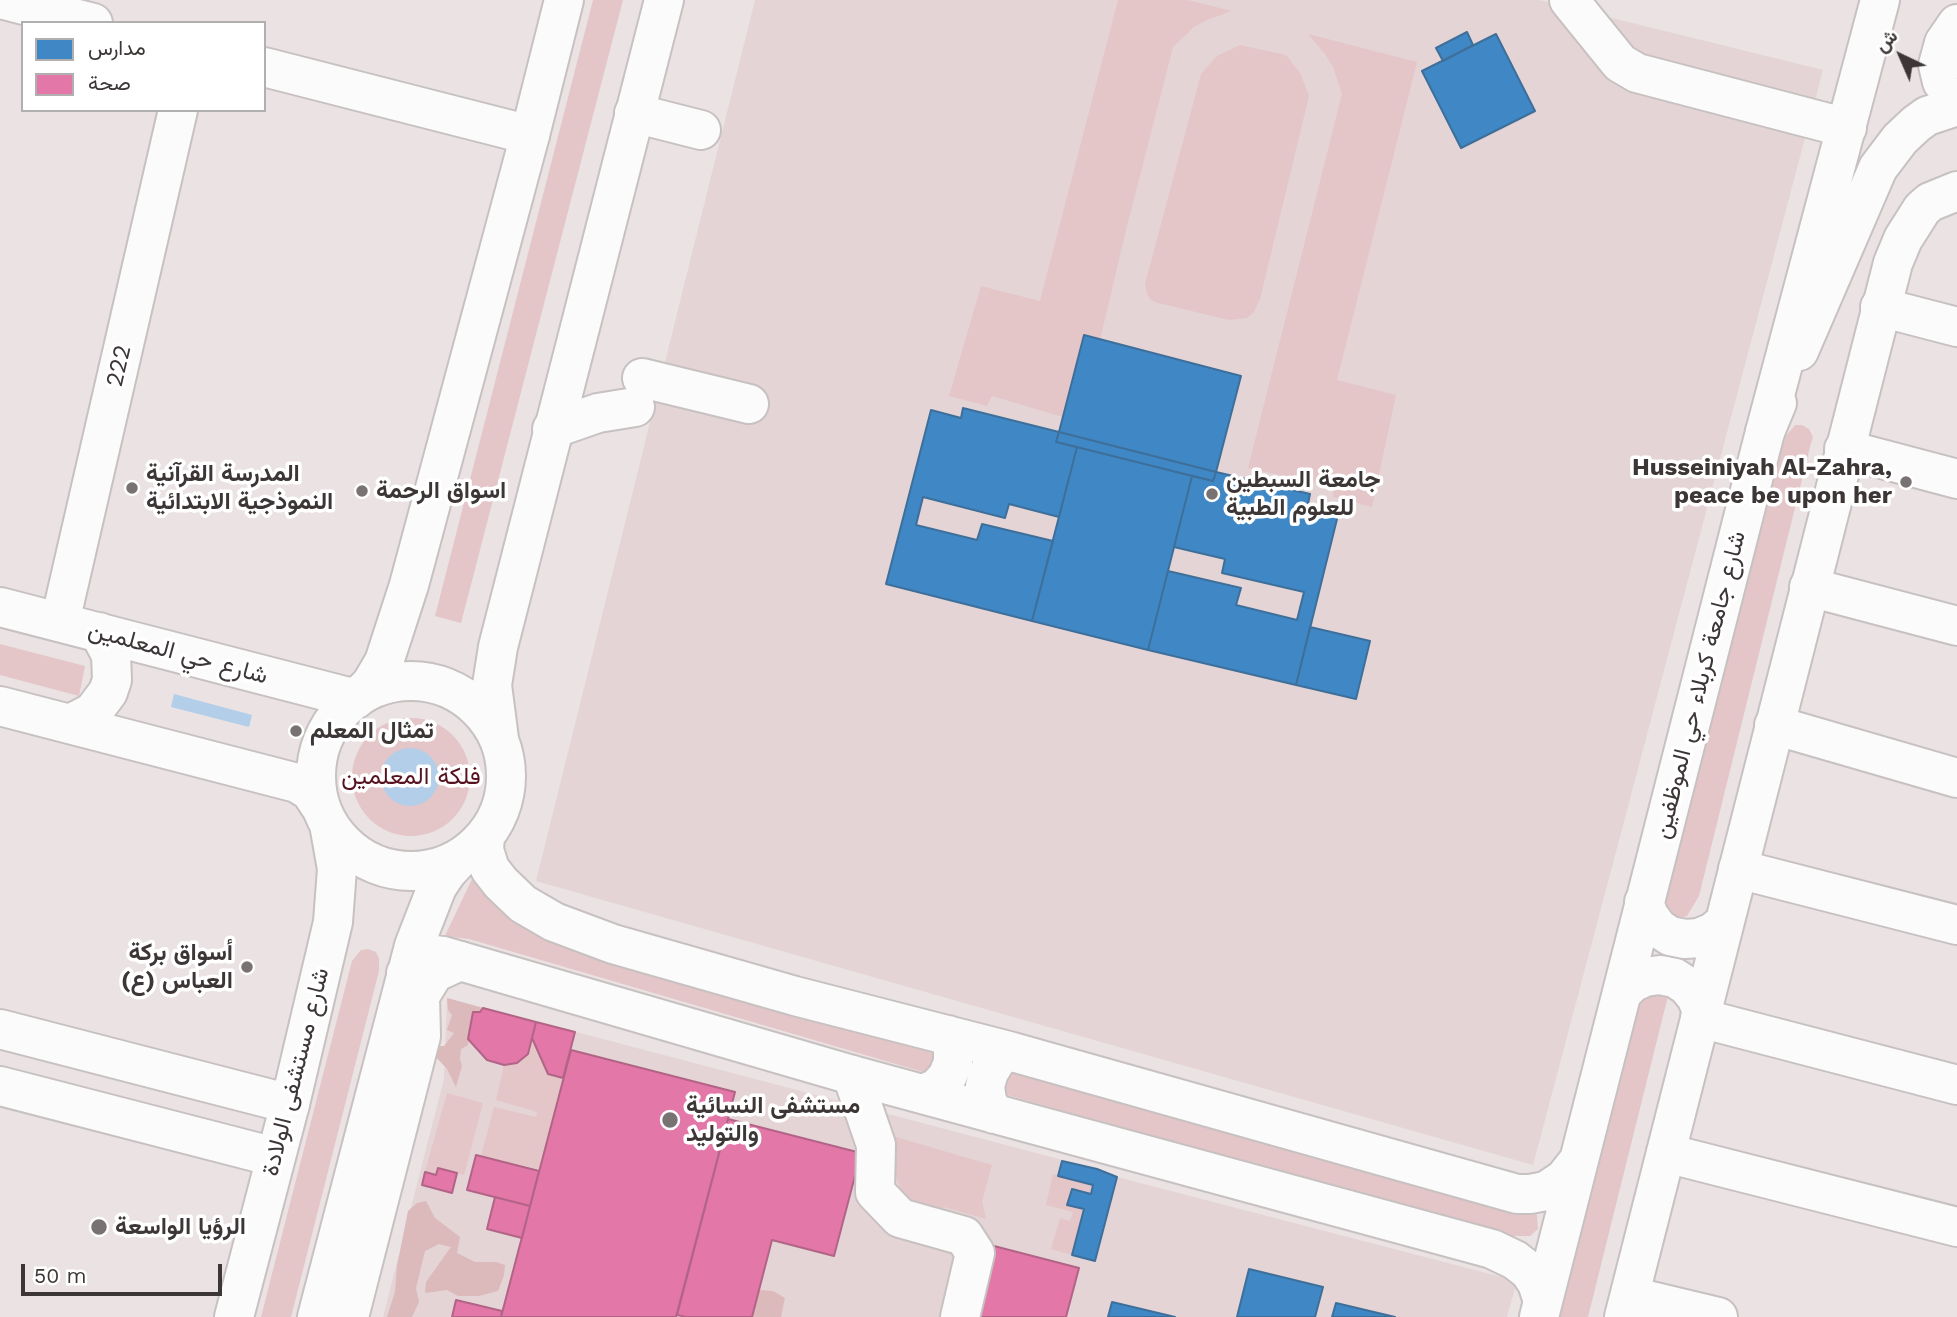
<!DOCTYPE html>
<html>
<head>
<meta charset="utf-8">
<style>
  body { margin:0 }
  #map { position:relative; width:1957px; height:1317px; overflow:hidden; background:#eae2e3; font-family:"Work Sans",Vazirmatn,sans-serif }
  canvas { display:block }
  .legend { position:absolute; left:21px; top:21px; width:245px; height:91px; box-sizing:border-box; background:#fff; border:2px solid #b1afaf; margin:0; padding:9px 12px; list-style:none; font-size:21px; color:#3c3636 }
  .legend li { display:flex; align-items:center; gap:14px; height:35px }
  .legend b { width:35px; border:2px solid #b1afaf }
  .north { position:absolute; left:1866px; top:21px; width:70px; height:70px; -webkit-text-stroke:5px #fff; paint-order:stroke; rotate:316deg; font-size:19px; font-weight:700; line-height:28px; text-align:center; color:#3c3636 }
  .north::after { content:''; display:block; margin:auto; width:24px; height:32px; background:#3c3636; clip-path:polygon(50% 0,100% 100%,50% 72%,0 100%) }
  .scale { position:absolute; left:21px; top:1264px; width:201px; height:32px; box-sizing:border-box; border:4px solid #3c3636; border-top:0; padding-left:9px; font-size:21px; line-height:24px; white-space:nowrap; color:#3c3636; -webkit-text-stroke:5px #fff; paint-order:stroke }
</style>
</head>
<body>
<div id="map">
<canvas width="1957" height="1317"></canvas>
<ul class="legend">
<li><b style="height:19px;background:#3f88c5"></b>مدارس</li>
<li><b style="height:19px;background:#e377a8"></b>صحة</li>
</ul>
<div class="north">ش</div>
<div class="scale">50 m</div>
</div>
<script>
const ctx = document.querySelector('canvas').getContext('2d');
ctx.lineJoin = 'round';
function paint(path, color) {
  ctx.fillStyle = color;
  ctx.fill(path, 'evenodd');
}
function poly(rows) {
  const path = new Path2D();
  for (const r of rows) {
    if (r.length === 3) {
      path.moveTo(r[0] + r[2], r[1]);
      path.arc(r[0], r[1], r[2], 0, 2 * Math.PI);
      continue;
    }
    path.moveTo(r[0], r[1]);
    for (let i = 2; i < r.length; i += 2) path.lineTo(r[i], r[i + 1]);
  }
  return path;
}
function strokePath(path, color, width, dash) {
  ctx.strokeStyle = color;
  ctx.lineWidth = width;
  ctx.lineCap = dash ? 'butt' : 'round';
  ctx.setLineDash(dash || []);
  ctx.stroke(path);
}
function write(font, color, halo, rows, align = 'center') {
  ctx.font = font + ' "Work Sans",Vazirmatn,sans-serif';
  ctx.lineWidth = 7;
  ctx.setLineDash([]);
  ctx.textBaseline = 'middle';
  ctx.strokeStyle = halo;
  ctx.fillStyle = color;
  for (const [text, x, y, turn = 0] of rows) {
    ctx.save();
    ctx.translate(x, y);
    ctx.rotate((+turn || 0) * Math.PI / 180);
    ctx.textAlign = isNaN(turn) ? turn : align;
    if (halo) ctx.strokeText(text, 0, 0);
    ctx.fillText(text, 0, 0);
    ctx.restore();
  }
}
paint(poly([
  [755,0,1539,0,1823,70,1533,1165,536,881],
  [447,998,1097,1169,1117,1177,1517,1281,1507,1317,383,1317,444,1079]
]), '#e4d4d5');
paint(poly([
  [593,0,623,0,461,623,435,616],
  [1118,0,1188,0,1232,11,1207,20,1194,27,1173,47,1125,234,1100,340,1084,336,1063,417,992,396,987,406,949,396,981,286,1040,301],
  [1308,34,1417,62,1337,380,1396,395,1372,507,1333,497,1334,487,1248,468,1342,94,1333,67,1325,54],
  [1240,45,1286,55,1300,73,1309,96,1260,299,1254,312,1247,318,1229,320,1158,303,1151,300,1147,294,1145,284,1201,74,1217,56],
  [1795,425,1802,425,1809,429,1813,437,1811,443,1699,896,1687,916,1678,919,1666,910,1666,901,1785,437],
  [0,644,85,666,79,696,0,675],
  [411,777,59],
  [472,879,491,898,942,1048,930,1074,469,939,451,937,443,940],
  [368,949,376,952,379,958,379,971,291,1317,261,1317,352,961,361,950],
  [1643,985,1669,992,1588,1317,1558,1317],
  [532,1038,548,1074,563,1078,539,1171,481,1156,494,1107,536,1117,537,1112,496,1100,504,1065,517,1063,528,1054],
  [1007,1068,1528,1210,1537,1215,1538,1229,1530,1236,1508,1236,1007,1095,1001,1092],
  [447,1093,483,1103,464,1175,438,1168,436,1175,425,1172],
  [882,1133,992,1165,982,1201,986,1219,944,1207,941,1215,905,1203],
  [1053,1174,1093,1185,1091,1194,1072,1190,1068,1205,1084,1209,1072,1255,1051,1249,1060,1218,1070,1221,1073,1212,1046,1205]
]), '#e4c6c8');
paint(poly([
  [447,998,483,1008,480,1012,473,1012,468,1045,461,1049,460,1059,462,1066,456,1087,447,1069,434,1055,439,1046,444,1046,454,1033,447,1030,452,1015,448,1010],
  [426,1201,435,1218,460,1237,457,1253,475,1262,496,1262,505,1265,504,1275,498,1291,479,1296,458,1296,447,1290,425,1293,426,1282,451,1247,439,1244,425,1251,416,1288,419,1302,412,1317,387,1317,395,1292,397,1266,408,1211,417,1203],
  [759,1290,773,1291,785,1298,781,1317,752,1317]
]), '#dcb9bb');
paint(poly([
  [174,694,252,715,249,727,171,707],
  [410,777,29]
]), '#b3cee8');
const schools = poly([
  [1467,32,1473,45,1443,61,1436,48,1467,32],
  [1496,34,1535,111,1461,148,1422,71,1496,34],
  [1084,335,1241,376,1216,472,1059,432,1084,335],
  [963,408,1059,432,1056,442,1077,447,1059,517,1009,504,1005,518,923,497,916,525,977,540,982,524,1053,541,1032,621,886,584,931,410,961,418,963,408],
  [1059,432,1216,472,1213,481,1056,442,1059,432],
  [1077,447,1192,476,1148,650,1032,621,1077,447],
  [1216,472,1310,494,1308,504,1339,511,1296,685,1148,650,1168,571,1241,588,1236,605,1297,620,1304,592,1222,573,1225,559,1174,547,1192,476,1213,481,1216,472],
  [1310,627,1370,641,1356,699,1296,685,1310,627],
  [1062,1161,1097,1169,1117,1177,1095,1261,1072,1255,1084,1209,1067,1205,1072,1189,1091,1194,1093,1185,1058,1176,1062,1161],
  [1249,1269,1323,1287,1315,1317,1237,1317,1249,1269],
  [1112,1302,1175,1317,1108,1317,1112,1302],
  [1336,1303,1395,1317,1332,1317,1336,1303]
]);
paint(schools, '#3f88c5');
strokePath(schools, '#3e6f9a', 2);
const health = poly([
  [483,1008,536,1022,528,1054,517,1063,504,1065,487,1060,468,1039,473,1012,480,1012,483,1008],
  [536,1022,575,1032,563,1078,548,1074,532,1038,536,1022],
  [571,1050,735,1092,676,1317,501,1317,571,1050],
  [728,1119,861,1153,834,1256,772,1240,752,1317,686,1317,677,1315,728,1119],
  [476,1155,539,1171,530,1206,467,1190,476,1155],
  [438,1168,457,1173,452,1193,422,1185,425,1172,436,1175,438,1168],
  [495,1197,530,1206,522,1238,487,1229,495,1197],
  [994,1246,1079,1268,1066,1317,975,1317,994,1246],
  [456,1300,502,1311,501,1317,452,1317,456,1300]
]);
paint(health, '#e377a8');
strokePath(health, '#b16486', 2);
const minor = poly([
  [5,0,93,23],
  [1569,0,1620,63,1637,73,1847,128],
  [264,67,530,135],
  [634,113,701,130],
  [1880,307,1957,327],
  [642,378,749,404],
  [552,429,598,413,635,407],
  [1844,449,1957,479],
  [1809,587,1957,626],
  [60,622,178,110],
  [1774,725,1957,778],
  [1738,869,1957,925],
  [1700,1018,1957,1085],
  [0,1029,290,1104],
  [852,1075,876,1145,875,1192,900,1218,964,1236,975,1253,960,1317],
  [0,1086,275,1157],
  [1666,1153,1957,1227],
  [1630,1296,1718,1317],
  [349,1317,421,1036,420,996,434,973,460,961]
]);
const major = poly([
  [1799,351,1878,168,1900,139,1916,124,1927,116,1957,106],
  [0,607,356,699,371,684,384,662,409,585,530,135,564,0],
  [411,776,95],
  [0,706,297,783,310,791,320,806],
  [70,724,93,712,108,692,112,680,111,655,99,632],
  [499,739,492,685,498,647,664,0],
  [485,836,484,850,490,869,501,883,523,904,554,922,613,944,795,996,1009,1051,1517,1194,1530,1194,1546,1191,1564,1179,1579,1160],
  [1644,902,1649,916,1658,928,1670,936,1685,939,1699,938,1713,932,1724,923],
  [406,973,423,958,434,955,443,956,852,1075,1492,1249,1515,1260,1529,1271,1537,1283,1543,1301],
  [1622,993,1632,983,1645,977,1660,975,1675,978,1687,986,1696,997,1702,1011],
  [923,1094,937,1088,947,1077,953,1063,953,1049,948,1035],
  [994,1114,987,1101,985,1086,989,1072,997,1059,1009,1051],
  [234,1317,290,1104,333,922,337,869,329,824],
  [317,1317,414,946,437,887,447,872,460,858],
  [1539,1317,1765,432,1777,403],
  [1624,1317,1893,263,1903,239,1922,209,1930,202,1957,191]
]);
const highway = poly([
  [1957,24,1944,43,1938,65,1942,82,1957,98],
  [1765,432,1880,0]
]);
strokePath(minor, '#c7c1c1', 42);
strokePath(major, '#c7c1c1', 42);
strokePath(highway, '#c7c1c1', 42);
strokePath(minor, '#fcfbfb', 38);
strokePath(major, '#fcfbfb', 38);
strokePath(highway, '#fcfbfb', 38);
for (const [x, y, r, color] of [
  [1906,482,7,"#797273"],
  [132,488,7,"#797273"],
  [362,491,7,"#797273"],
  [1212,494,7,"#797273"],
  [296,731,7,"#797273"],
  [247,967,7,"#797273"],
  [670,1120,9,"#797273"],
  [99,1227,9,"#797273"]
]) {
  const dot = new Path2D();
  dot.arc(x, y, r, 0, 2 * Math.PI);
  ctx.fillStyle = color;
  ctx.fill(dot);
  strokePath(dot, '#fff', 2.5);
}
write('24px', '#3c3636', '#fff', [
  ["222",119,366,-77],
  ["شارع حي المعلمين",178,653,15],
  ["شارع جامعة كربلاء حي الموظفين",1700,685,-76],
  ["شارع مستشفى الولادة",296,1072,-76]
]);
write('bold 24px', '#3c3636', '#fff', [
  ["Husseiniyah Al-Zahra,",1892,468,"right"],
  ["peace be upon her",1892,496,"right"],
  ["المدرسة القرآنية",146,474],
  ["النموذجية الابتدائية",146,502],
  ["جامعة السبطين",1226,480],
  ["للعلوم الطبية",1226,508],
  ["اسواق الرحمة",376,491],
  ["تمثال المعلم",310,731],
  ["أسواق بركة",233,953,"right"],
  ["العباس (ع)",233,981,"right"],
  ["مستشفى النسائية",686,1106],
  ["والتوليد",686,1134],
  ["الرؤيا الواسعة",115,1227]
], 'left');
write('24px', '#56121f', '#fff', [
  ["فلكة المعلمين",411,777]
]);
</script>
</body>
</html>
